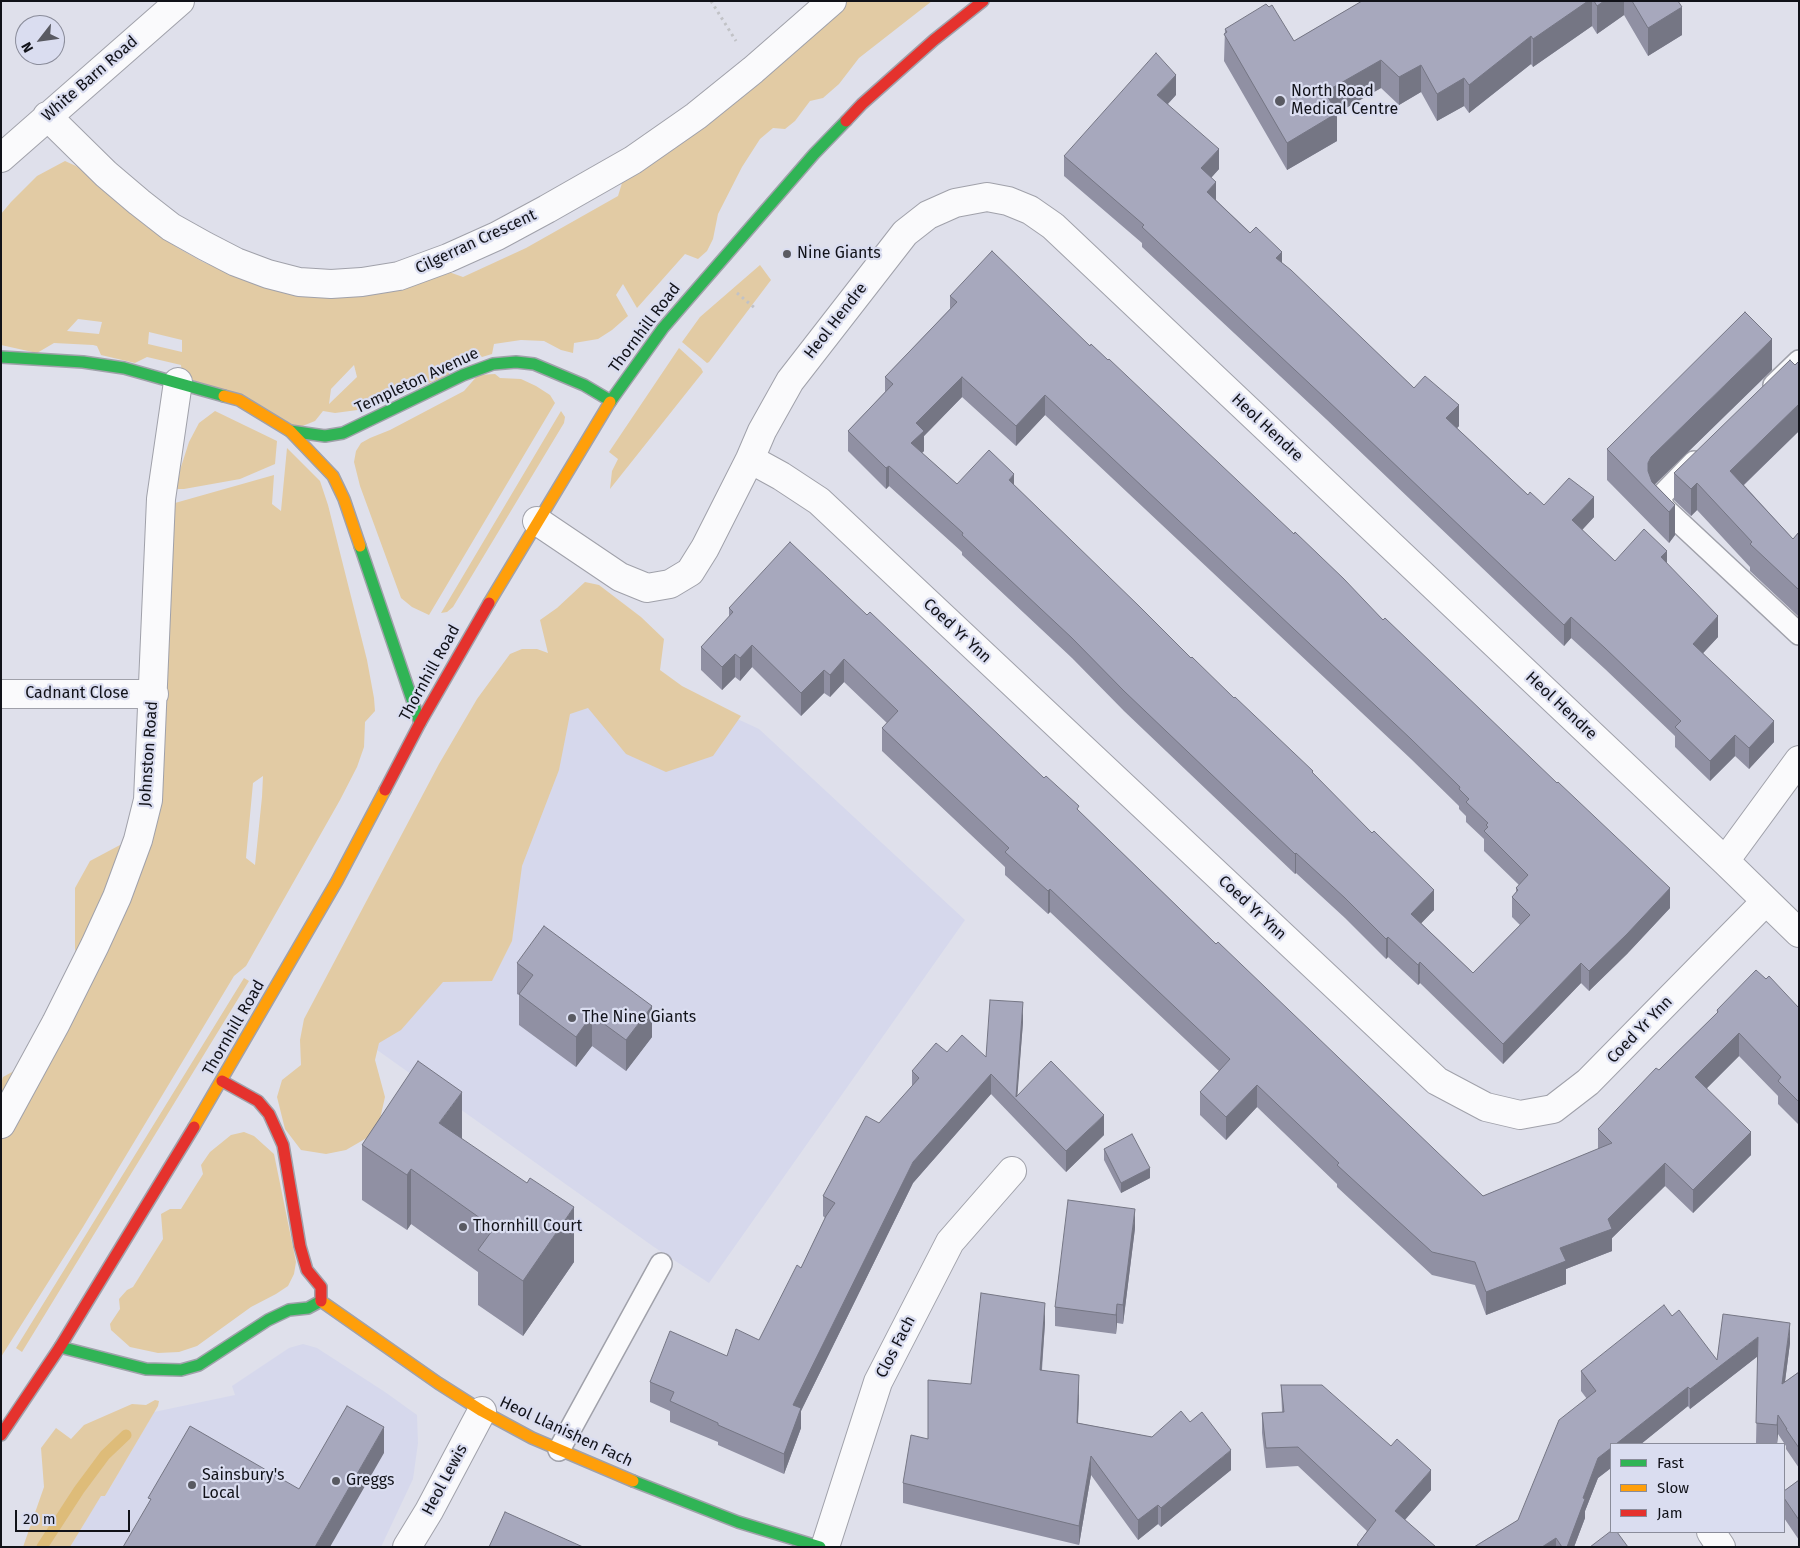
<!DOCTYPE html>
<html>
<head>
<meta charset="utf-8">
<style>
  body { margin:0 }
  #map { position:relative; width:1800px; height:1548px; overflow:hidden; background:#dfe0eb; font-family:"Fira Sans",sans-serif }
  canvas { display:block }
  .frame { position:absolute; inset:0; border:2px solid #111219; pointer-events:none }
  .legend { position:absolute; left:1610px; top:1443px; width:175px; height:90px; box-sizing:border-box; background:#daddf0; border:1px solid #8a8c9a; margin:0; padding:6px 9px; list-style:none; font-size:15px; color:#111219 }
  .legend li { display:flex; align-items:center; gap:10px; height:25px }
  .legend b { width:25px; border:1px solid #8a8c9a }
  .north { position:absolute; left:15px; top:15px; width:50px; height:50px; box-sizing:border-box; background:#daddf0; border:1px solid #8a8c9a; border-radius:50%; rotate:240deg; font-size:14px; font-weight:700; line-height:20px; text-align:center; color:#111219 }
  .north::after { content:''; display:block; margin:auto; width:18px; height:22px; background:#595a62; clip-path:polygon(50% 0,100% 100%,50% 72%,0 100%) }
  .scale { position:absolute; left:15px; top:1510px; width:115px; height:22px; box-sizing:border-box; border:2px solid #111219; border-top:0; padding-left:6px; font-size:15px; line-height:18px; white-space:nowrap; color:#111219; -webkit-text-stroke:4px #daddf0; paint-order:stroke }
</style>
</head>
<body>
<div id="map">
<canvas width="1800" height="1548"></canvas>
<div class="frame"></div>
<ul class="legend">
<li><b style="height:6px;background:#30b455"></b>Fast</li>
<li><b style="height:6px;background:#ff9f0a"></b>Slow</li>
<li><b style="height:6px;background:#e5322d"></b>Jam</li>
</ul>
<div class="north">N</div>
<div class="scale">20 m</div>
</div>
<script>
const ctx = document.querySelector('canvas').getContext('2d');
ctx.lineJoin = 'round';
function paint(path, color) {
  ctx.fillStyle = color;
  ctx.fill(path, 'evenodd');
}
function poly(rows) {
  const path = new Path2D();
  for (const r of rows) {
    path.moveTo(r[0], r[1]);
    for (let i = 2; i < r.length; i += 2) path.lineTo(r[i], r[i + 1]);
  }
  return path;
}
function strokePath(path, color, width, dash) {
  ctx.strokeStyle = color;
  ctx.lineWidth = width;
  ctx.lineCap = dash ? 'butt' : 'round';
  ctx.setLineDash(dash || []);
  ctx.stroke(path);
}
function write(font, color, halo, rows, align = 'center') {
  ctx.font = font + ' "Fira Sans",sans-serif';
  ctx.lineWidth = 4.5;
  ctx.setLineDash([]);
  ctx.textBaseline = 'middle';
  ctx.strokeStyle = halo;
  ctx.fillStyle = color;
  for (const [text, x, y, turn = 0] of rows) {
    ctx.save();
    ctx.translate(x, y);
    ctx.rotate((+turn || 0) * Math.PI / 180);
    ctx.textAlign = isNaN(turn) ? turn : align;
    if (halo) ctx.strokeText(text, 0, 0);
    ctx.fillText(text, 0, 0);
    ctx.restore();
  }
}
paint(poly([
  [568,669,660,683,759,729,965,920,709,1283,654,1247,342,1025],
  [303,1344,317,1348,385,1392,417,1415,418,1443,413,1479,381,1547,70,1547,101,1495,105,1496,154,1412,235,1395,232,1386,289,1348]
]), '#d6d8ec');
paint(poly([
  [815,1,932,1,859,58,839,84,823,98,810,101,795,121,785,129,773,128,760,139,742,167,718,214,713,239,707,251,698,259,685,254,637,308,623,284,616,295,628,316,612,330,598,339,574,343,573,353,561,350,544,341,521,340,494,344,492,354,482,357,477,352,449,366,449,375,365,409,335,413,323,411,315,421,290,431,182,374,181,365,147,357,135,363,101,355,97,346,93,345,54,343,37,353,1,345,1,214,11,202,37,176,65,161,76,166,88,175,146,226,178,248,203,262,236,276,281,292,318,296,446,271,463,277,526,248,618,196,622,183,621,175,703,121,721,115,723,106],
  [78,319,102,322,99,334,67,331],
  [149,332,182,340,182,352,148,344],
  [354,365,357,377,329,404,331,389],
  [760,265,771,280,709,362,707,363,682,342,700,317],
  [679,348,701,368,703,372,610,489,612,471,618,459,609,452],
  [495,374,500,378,521,379,536,386,550,395,555,403,429,615,412,607,401,598,360,486,354,462,356,451,361,443,370,438,390,430,464,391,478,375],
  [215,411,277,441,275,464,240,479,184,489,177,489,180,470,189,442,199,423],
  [561,411,565,417,564,423,453,607,447,612,441,613],
  [287,448,320,481,328,505,367,660,374,698,375,711,365,722,364,747,357,767,340,800,246,966,234,976,83,1227,1,1357,1,1084,3,1077,25,1065,86,989,75,949,75,888,90,861,120,845,150,843,175,503,274,475,272,504,281,511],
  [263,776,262,797,255,865,246,858,253,783],
  [585,582,599,585,641,617,664,639,660,670,682,686,741,716,713,756,666,772,626,754,588,708,570,714,559,770,522,866,512,941,492,981,443,982,401,1030,379,1043,375,1060,385,1097,377,1132,346,1150,326,1154,301,1150,285,1129,277,1097,282,1080,301,1065,300,1040,304,1019,439,764,477,699,510,654,522,649,537,649,548,653,540,620,557,608],
  [244,978,249,981,22,1352,16,1348],
  [244,1132,254,1136,274,1154,296,1262,294,1274,288,1286,276,1294,251,1307,197,1346,179,1352,158,1353,130,1347,111,1330,110,1324,120,1309,119,1299,127,1290,133,1287,163,1239,161,1214,170,1209,181,1209,203,1174,201,1165,210,1152,231,1135],
  [155,1400,159,1401,158,1406,105,1496,101,1496,70,1547,23,1547,44,1487,41,1448,56,1428,71,1439,84,1425,132,1404,146,1405]
]), '#e2cba4');
strokePath(poly([
  [42,1547,79,1490,105,1455,126,1435]
]), '#debc79', 11);
const lane = poly([
  [1774,385,1799,361],
  [1694,462,1660,497,1664,508,1799,634],
  [559,1450,661,1264]
]);
const street = poly([
  [47,116,106,174,139,202,171,227,205,246,236,262,268,274,299,282,331,284,362,282,399,276,448,258,497,236,547,209,633,160,696,116,753,70,832,1],
  [1,158,180,1],
  [750,459,781,476,819,501,1437,1081,1486,1107,1520,1115,1553,1109,1588,1082,1766,901],
  [537,521,620,577,647,588,670,584,690,572,705,548,750,459,762,431,790,381,905,233,928,215,955,203,987,197,1008,201,1030,210,1053,226,1725,861,1799,933],
  [1,694,154,694],
  [1725,861,1799,760],
  [1,1124,56,1023,95,945,117,897,138,840,148,800,161,499,178,382],
  [1711,1532,1721,1547],
  [407,1547,429,1511,482,1411],
  [825,1547,878,1382,950,1242,1012,1171]
]);
const fast = poly([
  [1,357,83,362,124,368,224,396],
  [610,402,663,328,814,154,846,121],
  [290,431,325,436,343,433,463,375,493,364,516,362,534,364,584,385,611,401],
  [360,546,420,723],
  [60,1347,146,1369,181,1370,199,1365,268,1320,289,1310,308,1308,321,1301],
  [633,1481,738,1522,820,1547]
]);
const slow = poly([
  [224,396,239,400,290,431,333,476,344,499,360,546],
  [489,603,610,402],
  [194,1127,337,881,385,790],
  [321,1301,438,1383,482,1411,532,1438,633,1481]
]);
const jam = poly([
  [846,121,862,104,934,40,983,1],
  [385,790,420,723,489,603],
  [222,1081,258,1101,269,1114,283,1145,300,1246,307,1270,321,1287,321,1301],
  [1,1435,60,1347,194,1127]
]);
strokePath(lane, '#a0a1aa', 24);
strokePath(street, '#a0a1aa', 30);
strokePath(fast, '#a0a1aa', 14);
strokePath(slow, '#a0a1aa', 14);
strokePath(jam, '#a0a1aa', 14);
strokePath(poly([
  [711,1,736,41],
  [737,293,756,309]
]), '#c1c2c6', 3, [2.5, 4]);
strokePath(lane, '#fafafc', 21);
strokePath(street, '#fafafc', 28);
strokePath(fast, '#30b455', 11);
strokePath(slow, '#ff9f0a', 11);
strokePath(jam, '#e5322d', 11);
paint(poly([
  [1362,1,1678,1,1682,35,1648,56,1624,15,1597,34,1592,26,1533,67,1531,64,1469,113,1464,106,1437,121,1421,92,1399,105,1381,88,1337,113,1337,141,1287,170,1224,61,1225,29,1294,41],
  [1176,95,1168,104,1219,169,1211,178,1216,200,1414,388,1459,426,1457,428,1528,495,1544,505,1594,517,1582,530,1615,561,1667,563,1718,637,1703,653,1774,742,1749,769,1735,756,1710,781,1675,747,1675,736,1605,669,1571,638,1564,646,1326,419,1142,247,1142,243,1064,176,1064,156],
  [950,296,1090,346,1108,360,1383,620,1670,908,1627,954,1589,991,1581,983,1503,1064,1420,983,1418,985,1388,957,1386,959,1345,918,1296,873,1295,874,1124,711,1072,658,962,555,962,552,889,486,886,489,848,451,848,431,885,392,885,377,950,309],
  [962,397,1016,446,1045,415,1411,759,1459,806,1459,809,1466,816,1466,822,1484,839,1484,851,1519,885,1516,888,1516,892,1512,897,1512,917,1520,925,1473,973,1421,923,1434,910,1313,774,1191,658,1014,485,957,484,922,453,924,451,924,436],
  [1799,361,1799,431,1744,485,1793,539,1799,532,1799,617,1750,571,1750,567,1697,510,1691,516,1674,500,1674,473],
  [1772,370,1655,484,1675,505,1675,535,1669,543,1607,480,1607,449],
  [729,608,867,615,1079,811,1216,944,1483,1196,1598,1149,1598,1129,1717,1013,1717,1010,1766,979,1799,1008,1799,1125,1778,1104,1778,1096,1739,1056,1707,1088,1751,1155,1693,1213,1665,1186,1612,1238,1612,1251,1566,1269,1566,1284,1486,1315,1475,1285,1432,1275,1337,1187,1337,1184,1257,1107,1226,1140,1200,1115,1200,1092,1219,1071,1050,912,1048,914,1005,875,1005,867,882,751,882,728,887,723,844,682,830,697,824,693,801,716,752,667,740,681,735,677,722,690,701,670,701,647,729,617],
  [517,963,652,1037,626,1071,592,1046,576,1067,519,1025,519,995,517,994],
  [1023,1022,1017,1095,1104,1135,1066,1172,991,1094,913,1183,801,1411,801,1428,784,1474,718,1445,718,1442,670,1422,670,1411,650,1402,650,1382,727,1356,759,1340,801,1268,825,1218,823,1216,823,1196,879,1123,912,1086,912,1071,947,1052,986,1057],
  [462,1139,574,1262,523,1336,478,1305,478,1272,411,1224,407,1230,362,1200,362,1145],
  [1104,1149,1150,1178,1121,1193,1104,1160],
  [1135,1228,1123,1324,1117,1323,1116,1334,1055,1326,1055,1307],
  [1672,1316,1717,1360,1790,1343,1785,1382,1799,1372,1799,1468,1786,1449,1786,1446,1778,1434,1777,1444,1756,1443,1758,1356,1690,1409,1688,1406,1641,1444,1611,1444,1611,1468,1598,1478,1585,1511,1585,1518,1574,1547,1474,1547,1518,1520,1587,1399,1581,1391,1581,1371],
  [1045,1323,1042,1370,1079,1395,1078,1423,1152,1437,1190,1422,1231,1470,1161,1527,1158,1524,1138,1540,1091,1475,1079,1545,903,1503,903,1483,971,1384],
  [1281,1385,1431,1490,1405,1520,1436,1547,1357,1547,1357,1545,1367,1531,1298,1466,1266,1468,1262,1433,1262,1413,1282,1412],
  [1799,1480,1799,1540,1784,1518,1784,1491]
]), '#9090a3');
paint(poly([
  [1588,1,1592,1,1592,26,1533,67,1533,39],
  [1604,1,1624,1,1624,15,1597,34,1597,6],
  [1682,7,1682,35,1648,56,1648,28],
  [1531,36,1531,64,1469,113,1469,85],
  [1381,60,1381,88,1325,120,1325,92],
  [1421,65,1421,92,1399,105,1399,77],
  [1176,75,1176,95,1157,115,1157,95],
  [1464,78,1464,106,1437,121,1437,94],
  [1337,113,1337,141,1287,170,1287,143],
  [1219,149,1219,169,1201,189,1201,168],
  [1216,182,1216,203,1207,192],
  [1282,252,1282,273,1276,258],
  [1772,339,1772,370,1648,491,1648,463,1651,457],
  [962,377,962,397,924,436,924,451,911,463,911,443,916,423],
  [1045,395,1045,415,1016,446,1016,426],
  [1799,404,1799,431,1730,498,1730,471],
  [1459,405,1459,426,1446,439,1446,418],
  [889,466,889,486,886,489,886,468],
  [1014,474,1014,494,1009,480],
  [1697,483,1697,510,1691,516,1691,489],
  [1594,497,1594,517,1572,541,1572,520],
  [1675,505,1675,535,1669,543,1669,512],
  [1667,551,1667,572,1661,557],
  [1718,616,1718,637,1693,664,1693,644],
  [1571,617,1571,638,1564,646,1564,625],
  [752,645,752,667,740,681,740,658],
  [735,654,735,677,722,690,722,667],
  [844,659,844,682,830,697,830,675],
  [824,670,824,693,801,716,801,693],
  [1774,721,1774,742,1749,769,1749,748],
  [1735,735,1735,756,1710,781,1710,761],
  [1296,853,1296,873,1295,874,1295,854],
  [1670,888,1670,908,1627,954,1589,991,1589,971],
  [1050,889,1050,912,1048,914,1048,891],
  [1434,890,1434,910,1411,934,1411,914],
  [1388,937,1388,957,1386,959,1386,939],
  [1420,962,1420,983,1418,985,1418,965],
  [1581,963,1581,983,1503,1064,1503,1044],
  [1023,1002,1023,1022,1017,1101,1016,1099],
  [652,1006,652,1037,626,1071,626,1040],
  [592,1015,592,1046,576,1067,576,1037],
  [1739,1033,1739,1056,1695,1100,1695,1077],
  [991,1074,991,1094,913,1183,801,1411,801,1428,784,1474,784,1454,793,1405,913,1162],
  [1257,1085,1257,1107,1226,1140,1226,1117],
  [462,1092,462,1147,439,1123],
  [1104,1115,1104,1135,1066,1172,1066,1151],
  [1751,1132,1751,1155,1693,1213,1693,1190],
  [1665,1163,1665,1186,1612,1238,1612,1251,1566,1269,1566,1284,1486,1315,1486,1292,1608,1219],
  [1150,1168,1150,1178,1121,1193,1121,1183],
  [411,1169,411,1224,407,1230,407,1175],
  [574,1207,574,1262,523,1336,523,1281],
  [1135,1209,1135,1228,1123,1324,1123,1305],
  [1045,1303,1045,1323,1040,1389,1040,1370],
  [1117,1304,1117,1323,1116,1334,1116,1315],
  [1790,1323,1790,1343,1782,1404,1782,1384],
  [1758,1337,1758,1356,1690,1409,1690,1389],
  [1079,1375,1079,1395,1077,1442,1077,1423],
  [1688,1387,1688,1406,1641,1444,1616,1444],
  [1778,1415,1778,1434,1777,1444,1777,1425],
  [384,1427,384,1453,330,1547,315,1547],
  [1611,1448,1611,1468,1598,1478,1585,1511,1585,1518,1574,1547,1567,1547,1583,1498,1598,1458],
  [1231,1450,1231,1470,1161,1527,1161,1508],
  [1091,1456,1091,1475,1079,1545,1079,1526],
  [1431,1470,1431,1490,1395,1531,1395,1511],
  [1158,1505,1158,1524,1138,1540,1138,1520],
  [1556,1538,1556,1547,1542,1547]
]), '#757684');
const building = poly([
  [1362,1,1588,1,1533,39,1531,36,1469,85,1464,78,1437,94,1421,65,1399,77,1381,60,1325,92,1337,113,1287,143,1224,34,1227,32,1225,29,1266,4,1269,7,1272,5,1294,41,1362,1],
  [1594,1,1604,1,1597,6,1594,1],
  [1632,1,1678,1,1682,7,1648,28,1632,1],
  [1156,53,1176,75,1157,95,1219,149,1201,168,1216,182,1207,192,1250,233,1256,227,1282,252,1276,258,1291,270,1414,388,1425,376,1459,405,1446,418,1528,495,1530,492,1544,505,1569,478,1594,497,1572,520,1615,561,1644,529,1667,551,1661,557,1718,616,1693,644,1774,721,1749,748,1735,735,1710,761,1675,727,1681,721,1605,648,1571,617,1564,625,1326,399,1142,227,1144,225,1064,156,1156,53],
  [992,251,1090,346,1091,344,1108,360,1109,359,1294,534,1295,532,1344,579,1383,620,1385,618,1557,783,1558,782,1670,888,1627,934,1589,971,1581,963,1503,1044,1420,962,1418,965,1388,937,1386,939,1345,898,1296,853,1295,854,1124,691,1072,638,962,535,963,533,889,466,886,468,848,431,893,384,885,377,957,302,950,296,992,251],
  [962,377,1016,426,1045,395,1411,739,1460,787,1459,789,1469,799,1466,802,1488,823,1486,825,1488,827,1484,831,1528,875,1516,888,1518,890,1512,897,1530,915,1473,973,1411,914,1434,890,1374,831,1372,833,1312,772,1313,771,1235,697,1234,698,1192,657,1191,658,1139,606,1009,480,1014,474,989,450,957,484,911,443,924,431,916,423,962,377],
  [1745,312,1772,339,1651,457,1648,463,1648,471,1652,482,1675,505,1669,512,1607,449,1745,312],
  [1790,360,1795,365,1799,361,1799,404,1730,471,1793,539,1799,532,1799,590,1750,544,1752,542,1697,483,1691,489,1674,473,1790,360],
  [790,542,867,615,870,612,1044,778,1046,776,1079,806,1077,809,1216,944,1218,942,1483,1196,1612,1143,1598,1129,1656,1068,1659,1070,1718,1012,1717,1010,1756,970,1766,979,1769,976,1799,1008,1799,1102,1778,1081,1781,1077,1739,1033,1695,1077,1751,1132,1693,1190,1665,1163,1608,1219,1612,1229,1560,1248,1566,1261,1486,1292,1475,1262,1432,1252,1337,1165,1339,1163,1257,1085,1226,1117,1200,1092,1230,1059,1050,889,1048,891,1005,852,1009,848,882,728,898,711,844,659,830,675,824,670,801,693,752,645,740,658,735,654,722,667,701,647,733,612,729,608,790,542],
  [544,926,652,1006,626,1040,592,1015,576,1037,519,994,533,975,517,963,544,926],
  [990,1000,1023,1002,1016,1097,1051,1061,1104,1115,1066,1151,991,1074,913,1162,793,1405,801,1408,784,1454,718,1425,718,1423,670,1401,674,1392,650,1382,670,1331,727,1356,736,1329,759,1340,797,1265,801,1268,826,1216,835,1203,823,1196,866,1116,879,1123,919,1078,912,1071,936,1043,947,1052,962,1035,986,1057,990,1000],
  [418,1061,462,1092,439,1123,527,1183,530,1178,574,1207,523,1281,478,1250,494,1228,411,1169,407,1175,362,1145,418,1061],
  [1132,1134,1150,1168,1121,1183,1104,1149,1132,1134],
  [1068,1200,1135,1209,1123,1305,1117,1304,1116,1315,1055,1307,1068,1200],
  [981,1293,1045,1303,1040,1370,1079,1375,1077,1423,1152,1437,1181,1411,1190,1422,1202,1412,1231,1450,1161,1508,1158,1505,1138,1520,1091,1456,1079,1526,903,1483,911,1435,928,1439,928,1380,971,1384,981,1293],
  [1664,1305,1672,1316,1679,1310,1717,1360,1723,1314,1790,1323,1782,1384,1799,1372,1799,1448,1786,1429,1787,1429,1778,1415,1777,1425,1756,1423,1758,1337,1690,1389,1688,1387,1616,1444,1611,1444,1611,1448,1598,1458,1583,1498,1585,1499,1567,1547,1562,1547,1556,1538,1542,1547,1474,1547,1518,1520,1559,1420,1596,1391,1581,1371,1664,1305],
  [1281,1385,1322,1385,1391,1446,1397,1439,1431,1470,1395,1511,1436,1547,1360,1547,1357,1545,1376,1520,1298,1447,1266,1448,1262,1413,1284,1412,1281,1385],
  [347,1406,384,1427,315,1547,123,1547,151,1499,148,1498,190,1426,299,1489,347,1406],
  [1799,1480,1799,1520,1784,1498,1784,1491,1799,1480],
  [505,1512,583,1547,489,1547,505,1512],
  [1611,1531,1617,1532,1628,1547,1590,1547,1611,1531]
]);
paint(building, '#a7a8bd');
strokePath(building, '#757684', 1);
for (const [x, y, r, color] of [
  [1280,101,6,"#595a62"],
  [787,254,5,"#595a62"],
  [572,1018,5,"#595a62"],
  [463,1227,5,"#595a62"],
  [336,1481,5,"#595a62"],
  [192,1485,5,"#595a62"]
]) {
  const dot = new Path2D();
  dot.arc(x, y, r, 0, 2 * Math.PI);
  ctx.fillStyle = color;
  ctx.fill(dot);
  strokePath(dot, '#daddf0', 2);
}
write('16px', '#111219', '#daddf0', [
  ["White Barn Road",90,79,-41],
  ["Cilgerran Crescent",476,242,-25],
  ["Heol Hendre",836,321,-52],
  ["Thornhill Road",645,328,-53],
  ["Templeton Avenue",417,381,-25],
  ["Heol Hendre",1267,428,43],
  ["Coed Yr Ynn",957,631,43],
  ["Thornhill Road",430,673,-61],
  ["Cadnant Close",77,694],
  ["Heol Hendre",1561,706,43],
  ["Johnston Road",149,754,-86],
  ["Coed Yr Ynn",1252,908,43],
  ["Thornhill Road",234,1028,-60],
  ["Coed Yr Ynn",1640,1030,-46],
  ["Clos Fach",896,1347,-63],
  ["Heol Llanishen Fach",566,1432,25],
  ["Heol Lewis",445,1480,-62]
]);
write('16px', '#111219', '#daddf0', [
  ["North Road",1291,92],
  ["Medical Centre",1291,110],
  ["Nine Giants",797,254],
  ["The Nine Giants",582,1018],
  ["Thornhill Court",473,1227],
  ["Sainsbury's",202,1476],
  ["Local",202,1494],
  ["Greggs",346,1481]
], 'left');
</script>
</body>
</html>
